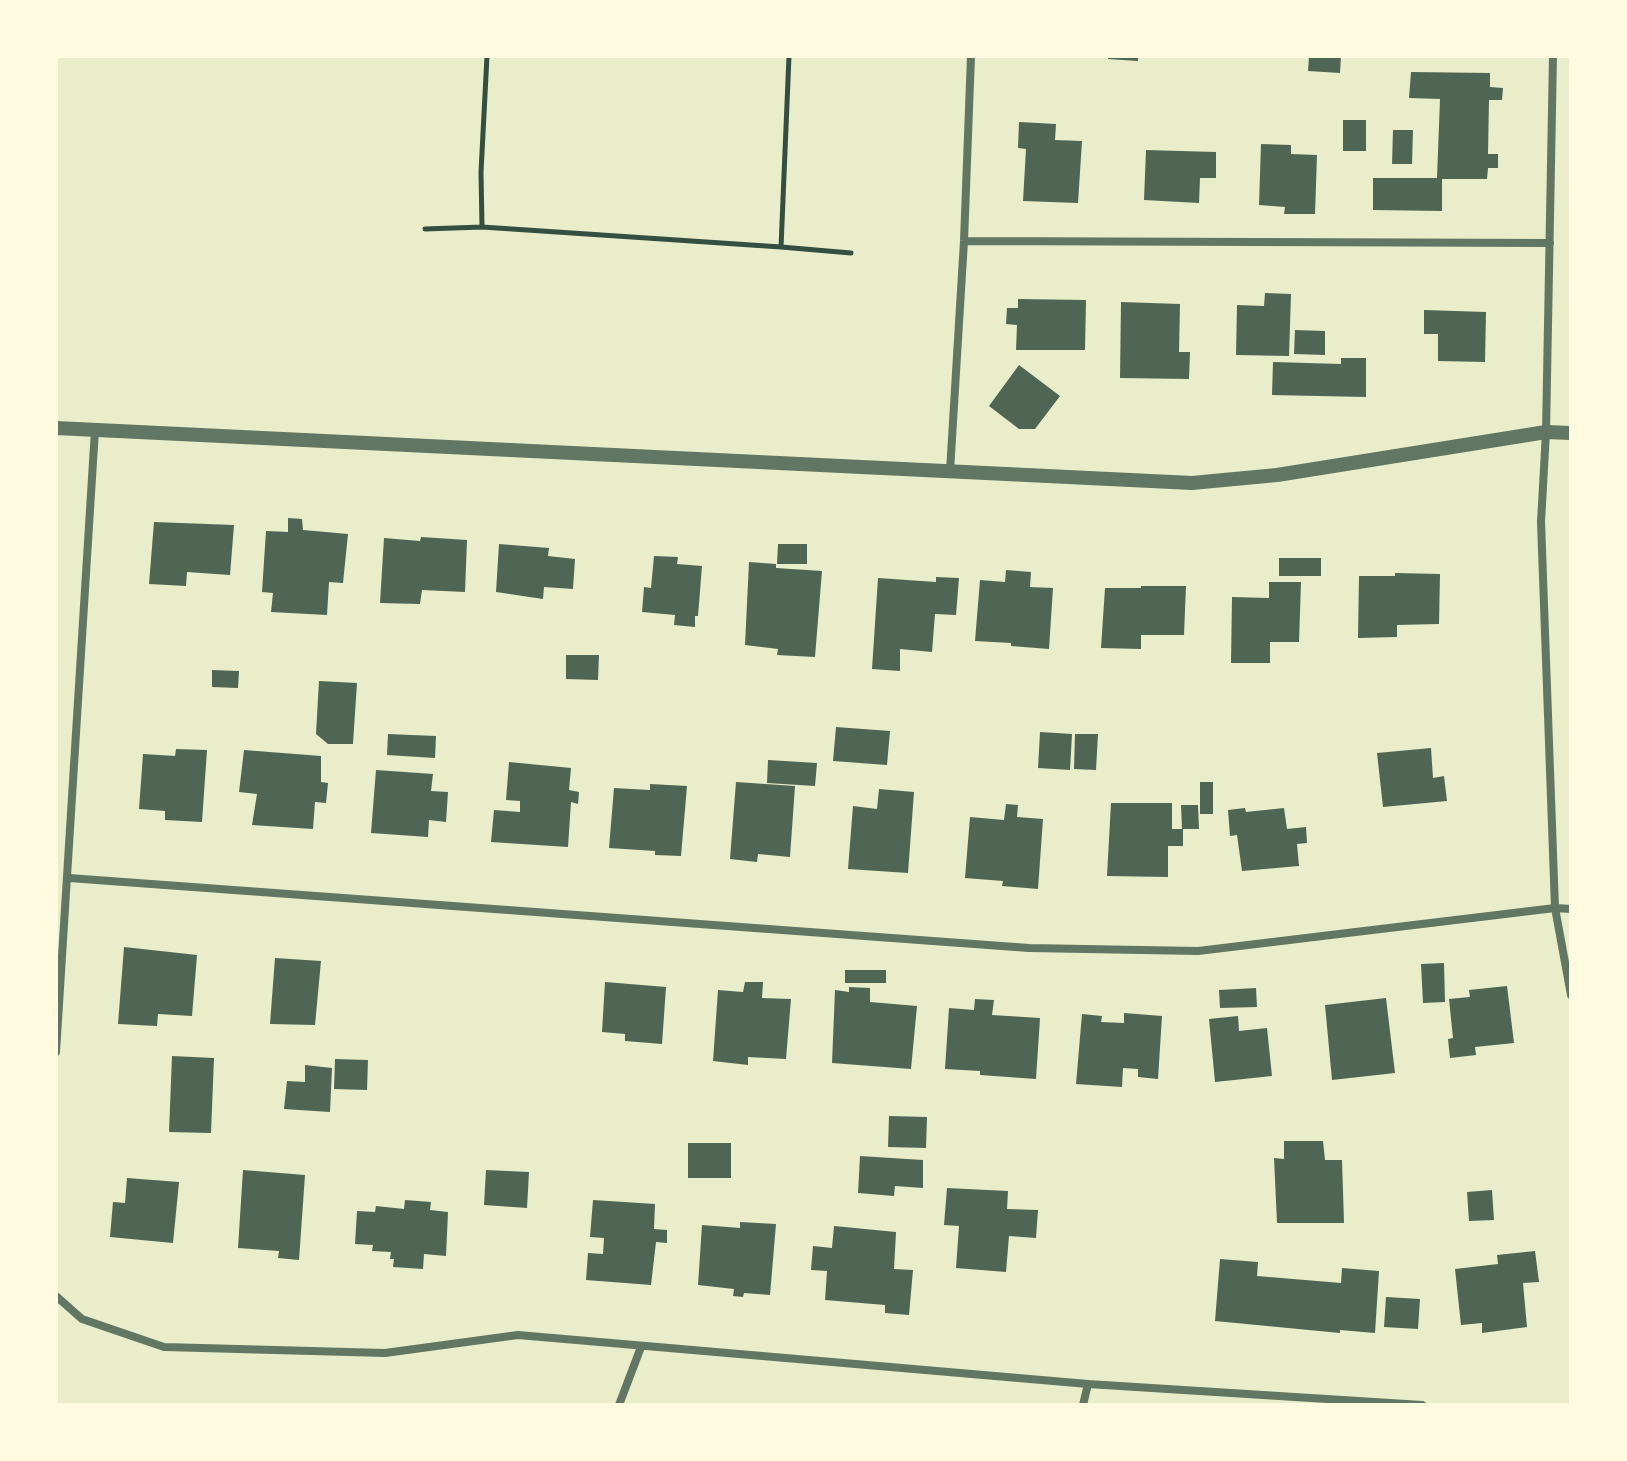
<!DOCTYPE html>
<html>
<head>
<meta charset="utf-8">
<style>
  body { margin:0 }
  #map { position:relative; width:1627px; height:1461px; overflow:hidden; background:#e9edc9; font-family:"Noto Sans",sans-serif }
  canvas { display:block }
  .frame { position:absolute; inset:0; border:58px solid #fefae0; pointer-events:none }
</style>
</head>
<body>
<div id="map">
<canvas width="1627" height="1461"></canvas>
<div class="frame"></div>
</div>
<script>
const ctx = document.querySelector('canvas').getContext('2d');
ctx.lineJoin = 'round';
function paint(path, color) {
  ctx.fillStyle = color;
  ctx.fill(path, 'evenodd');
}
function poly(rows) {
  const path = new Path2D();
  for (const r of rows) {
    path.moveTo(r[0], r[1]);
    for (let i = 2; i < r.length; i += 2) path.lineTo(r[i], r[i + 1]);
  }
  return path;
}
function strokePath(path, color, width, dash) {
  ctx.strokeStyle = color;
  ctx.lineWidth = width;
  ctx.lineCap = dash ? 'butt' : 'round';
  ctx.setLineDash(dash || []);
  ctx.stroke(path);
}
paint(poly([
  [1108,56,1138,56,1138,61,1108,59],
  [1309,56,1341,56,1340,73,1308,71],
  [1411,72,1490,73,1490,87,1503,88,1502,100,1489,100,1488,154,1498,154,1498,168,1488,168,1487,179,1442,179,1442,211,1373,210,1373,178,1437,178,1440,99,1409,98],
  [1343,120,1366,120,1366,151,1343,151],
  [1019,122,1056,124,1055,140,1082,141,1078,203,1023,201,1026,149,1018,148],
  [1393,130,1413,130,1412,164,1392,164],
  [1261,144,1291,145,1291,154,1317,155,1315,214,1284,214,1285,207,1259,205],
  [1146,150,1216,152,1216,178,1200,178,1199,203,1144,200],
  [1265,293,1291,294,1289,356,1236,355,1237,305,1264,306],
  [1018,299,1086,300,1085,350,1016,350,1017,325,1006,324,1007,308,1018,308],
  [1121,302,1180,304,1179,352,1190,352,1189,379,1120,378],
  [1424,310,1486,312,1485,362,1438,361,1438,334,1424,334],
  [1295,330,1325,331,1325,355,1294,354],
  [1341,358,1366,358,1366,397,1272,395,1273,362,1341,364],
  [1019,365,1060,396,1035,429,1019,429,989,406],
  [288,518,302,519,303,530,348,534,343,583,329,582,327,615,271,612,273,593,262,592,266,531,288,532],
  [154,522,234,525,230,575,187,572,186,586,149,584],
  [421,537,467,540,465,592,422,590,420,604,380,603,384,538,420,541],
  [499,544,549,548,548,556,575,559,573,589,544,587,543,599,496,592],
  [778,544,807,544,807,564,777,564],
  [654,556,678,557,677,564,702,566,698,616,695,616,695,627,674,625,675,615,642,612,644,587,651,588],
  [1279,558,1321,558,1321,576,1279,576],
  [749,562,776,564,776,568,822,571,815,657,777,655,778,649,745,645],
  [1006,570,1031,572,1030,587,1053,588,1049,649,1011,646,1011,643,975,641,980,580,1005,582],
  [1395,573,1440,574,1439,624,1397,625,1397,637,1358,638,1359,576,1395,576],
  [936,577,959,578,956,615,935,614,932,652,900,649,900,671,872,669,878,578,936,582],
  [1269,582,1301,582,1299,642,1270,642,1270,663,1231,663,1232,597,1269,598],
  [1141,586,1186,586,1184,635,1141,635,1141,649,1101,648,1105,588,1141,588],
  [566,655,599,655,598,680,566,679],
  [212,670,239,671,238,688,212,687],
  [319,681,357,683,353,744,328,744,316,734],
  [836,727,890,731,887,765,833,761],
  [1040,732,1072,734,1070,770,1038,768],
  [388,734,436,736,435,758,387,755],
  [1075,734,1098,734,1096,770,1074,769],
  [1431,748,1433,778,1444,776,1447,801,1383,807,1377,753],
  [176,749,207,750,202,822,165,820,165,811,139,809,143,754,175,756],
  [244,750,321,756,321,782,328,783,326,803,315,802,313,829,252,825,257,794,239,792],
  [768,760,817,763,815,786,767,783],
  [509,762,571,768,569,790,579,792,578,804,571,802,568,847,491,842,494,810,520,812,520,801,506,800],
  [376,770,433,774,431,791,448,792,446,822,429,820,428,837,371,833],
  [736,782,795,786,790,857,758,854,757,862,730,859],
  [1200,782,1213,782,1213,814,1200,814],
  [650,784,687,786,681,856,655,855,655,851,609,848,614,788,650,790],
  [879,789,914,792,908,873,848,869,853,806,877,809],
  [1111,803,1172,803,1172,829,1182,829,1181,805,1198,805,1199,829,1183,829,1183,846,1168,846,1168,877,1107,876],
  [1006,804,1018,805,1017,817,1043,819,1038,889,1002,886,1003,881,965,878,970,817,1004,820],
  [1245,808,1246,812,1284,808,1287,829,1306,827,1307,843,1297,844,1299,866,1242,871,1237,835,1230,836,1228,810],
  [124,947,197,955,192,1016,158,1014,157,1026,118,1024],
  [275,958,321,961,315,1025,270,1024],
  [1444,963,1445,1002,1423,1003,1421,964],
  [845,970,886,970,886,983,845,983],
  [605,982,666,987,662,1044,625,1041,625,1034,602,1032],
  [745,982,763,982,762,998,791,999,786,1059,748,1057,748,1065,713,1061,718,990,743,992],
  [1507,986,1514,1043,1475,1047,1476,1055,1450,1058,1448,1039,1453,1038,1449,999,1470,997,1469,990],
  [849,987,870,988,870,1002,917,1006,911,1069,832,1063,835,990,849,992],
  [1256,988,1257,1007,1220,1008,1219,990],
  [1386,998,1395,1073,1332,1080,1325,1005],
  [975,999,994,1000,992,1015,1040,1018,1036,1079,980,1075,980,1071,945,1069,949,1008,974,1010],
  [1124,1013,1162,1016,1158,1079,1138,1077,1138,1069,1123,1068,1122,1087,1076,1084,1082,1014,1102,1016,1101,1022,1124,1023],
  [1238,1016,1239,1031,1267,1028,1272,1076,1215,1082,1209,1019],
  [172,1056,214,1058,211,1133,169,1132],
  [335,1059,368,1060,367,1090,334,1089],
  [305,1065,332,1068,330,1112,284,1109,287,1081,305,1082],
  [889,1116,927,1117,926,1148,888,1147],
  [1284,1141,1323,1141,1325,1160,1342,1160,1344,1223,1277,1223,1274,1158,1284,1159],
  [688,1143,731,1143,731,1178,688,1178],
  [860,1156,923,1160,923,1188,895,1186,894,1196,858,1193],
  [243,1170,305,1175,299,1260,278,1258,279,1251,238,1248],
  [486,1170,529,1172,527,1208,484,1205],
  [127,1178,179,1182,173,1243,110,1237,113,1202,125,1203],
  [947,1188,1008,1191,1007,1209,1038,1210,1036,1238,1009,1236,1006,1272,956,1268,959,1226,944,1225],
  [1492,1190,1494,1220,1469,1221,1467,1192],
  [405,1200,431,1202,430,1210,448,1212,446,1256,424,1254,423,1269,393,1267,394,1259,390,1259,391,1252,372,1251,373,1245,355,1244,357,1211,375,1212,376,1206,404,1209],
  [593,1200,655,1204,654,1229,667,1230,667,1243,656,1242,651,1285,586,1280,588,1253,603,1254,604,1238,590,1237],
  [740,1222,776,1224,770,1295,744,1293,743,1297,733,1296,734,1289,698,1285,702,1225,740,1228],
  [834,1226,896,1232,894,1269,913,1270,909,1315,885,1313,885,1305,825,1300,827,1271,811,1270,813,1246,832,1248],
  [1535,1251,1539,1282,1523,1283,1527,1327,1482,1333,1482,1323,1461,1325,1455,1269,1498,1264,1497,1255],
  [1220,1259,1258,1262,1257,1276,1341,1283,1342,1268,1379,1271,1375,1333,1340,1330,1340,1333,1215,1321],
  [1386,1297,1420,1299,1418,1329,1384,1327]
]), '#4f6655');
strokePath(poly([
  [487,56,481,172,482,227,781,247,789,56],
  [425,229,482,227],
  [781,247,851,253]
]), '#344e41', 5);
strokePath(poly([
  [1553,56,1546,432,1541,522,1555,908,1571,995],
  [964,241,1550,243],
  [950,471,964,241,971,56],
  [69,878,1029,948,1198,951,1555,908,1571,909],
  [56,1052,95,430],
  [56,1296,82,1319,164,1347,385,1353,518,1335,1088,1384,1422,1405],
  [619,1405,641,1347],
  [1083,1405,1088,1384]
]), '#617663', 8);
strokePath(poly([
  [56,428,1192,483,1277,475,1546,432,1571,433]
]), '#617663', 14);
</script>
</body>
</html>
